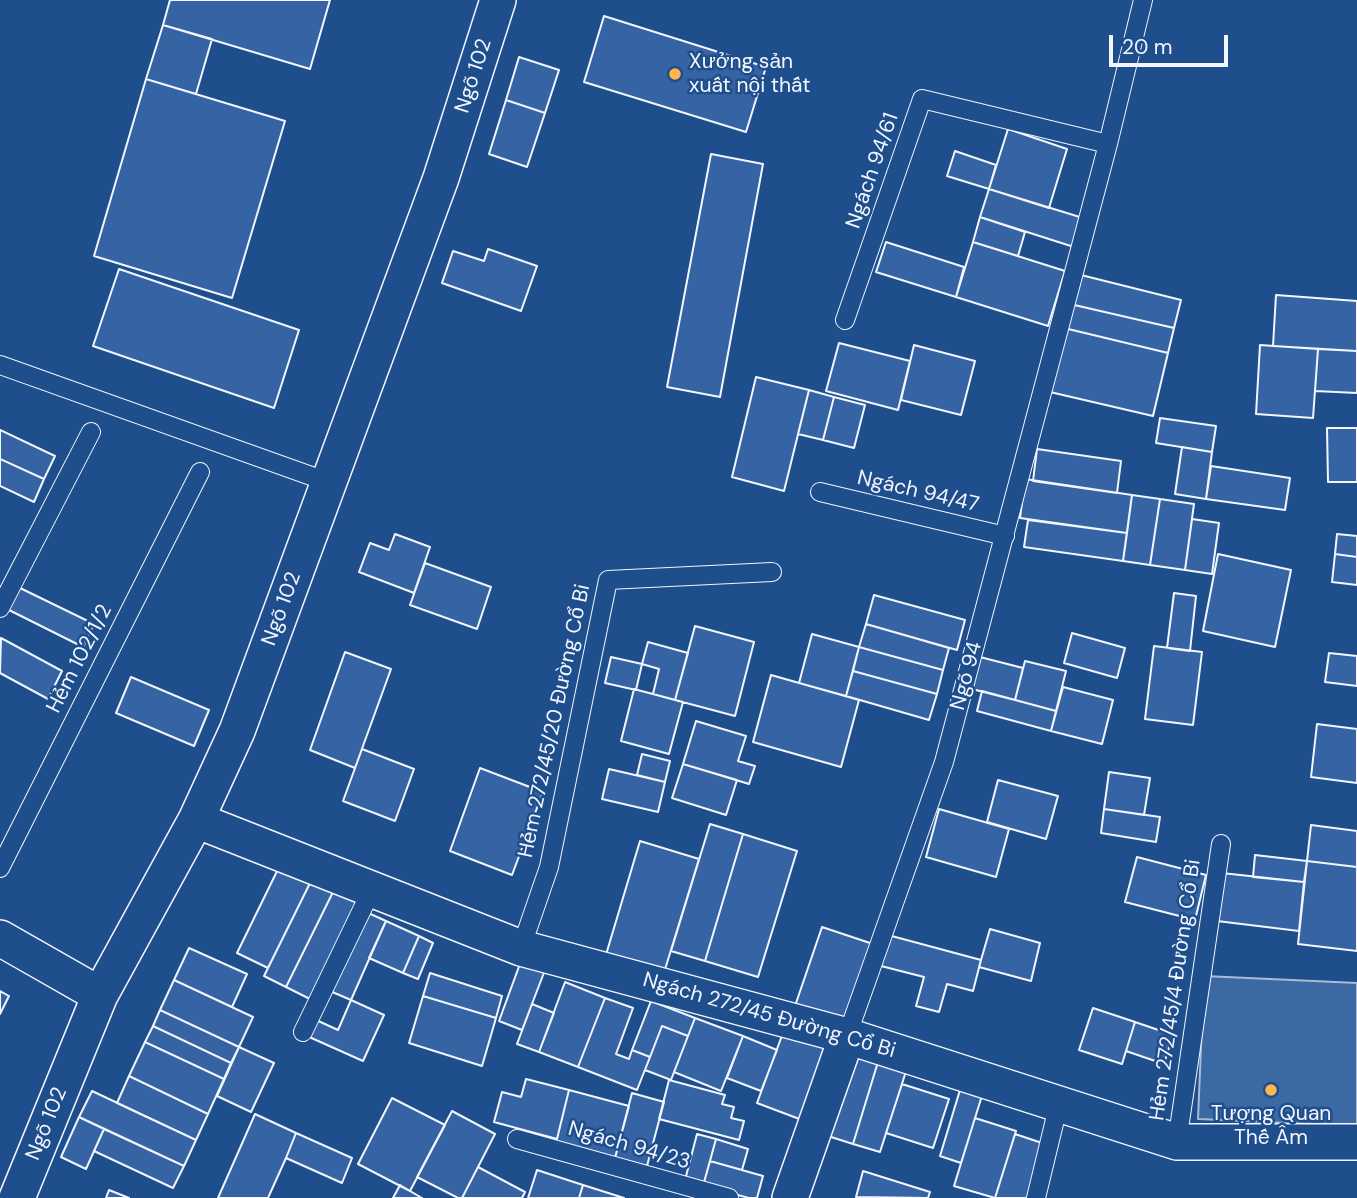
<!DOCTYPE html>
<html>
<head>
<meta charset="utf-8">
<style>
  body { margin:0 }
  #map { position:relative; width:1357px; height:1198px; overflow:hidden; background:#1f4e8c; font-family:"DM Sans",sans-serif }
  canvas { display:block }
  .scale { position:absolute; left:1109px; top:35px; width:119px; height:32px; box-sizing:border-box; border:4px solid #f2f6ff; border-top:0; padding-left:9px; font-size:21px; line-height:24px; white-space:nowrap; color:#f2f6ff; -webkit-text-stroke:5px #1f4e8c; paint-order:stroke }
</style>
</head>
<body>
<div id="map">
<canvas width="1357" height="1198"></canvas>
<div class="scale">20 m</div>
</div>
<script>
const ctx = document.querySelector('canvas').getContext('2d');
ctx.lineJoin = 'round';
function paint(path, color) {
  ctx.fillStyle = color;
  ctx.fill(path, 'evenodd');
}
function poly(rows) {
  const path = new Path2D();
  for (const r of rows) {
    path.moveTo(r[0], r[1]);
    for (let i = 2; i < r.length; i += 2) path.lineTo(r[i], r[i + 1]);
  }
  return path;
}
function strokePath(path, color, width, dash) {
  ctx.strokeStyle = color;
  ctx.lineWidth = width;
  ctx.lineCap = dash ? 'butt' : 'round';
  ctx.setLineDash(dash || []);
  ctx.stroke(path);
}
function write(font, color, halo, rows, align = 'center') {
  ctx.font = font + ' "DM Sans",sans-serif';
  ctx.lineWidth = 5;
  ctx.setLineDash([]);
  ctx.textBaseline = 'middle';
  ctx.strokeStyle = halo;
  ctx.fillStyle = color;
  for (const [text, x, y, turn = 0] of rows) {
    ctx.save();
    ctx.translate(x, y);
    ctx.rotate((+turn || 0) * Math.PI / 180);
    ctx.textAlign = isNaN(turn) ? turn : align;
    if (halo) ctx.strokeText(text, 0, 0);
    ctx.fillText(text, 0, 0);
    ctx.restore();
  }
}
const water = poly([
  [1204,976,1357,983,1357,1126,1198,1119,1204,976]
]);
paint(water, '#3b69a3');
strokePath(water, '#a8bbd7', 2);
const building = poly([
  [170,0,330,0,310,69,163,25,170,0],
  [604,16,766,67,746,132,584,82,604,16],
  [163,25,212,39,196,94,146,79,163,25],
  [519,57,559,70,545,113,506,100,519,57],
  [146,79,285,121,232,298,94,256,146,79],
  [506,100,545,113,527,167,489,154,506,100],
  [1008,129,1067,149,1049,208,989,189,1008,129],
  [955,151,996,165,989,189,947,176,955,151],
  [711,154,763,164,720,397,667,387,711,154],
  [989,189,1083,218,1074,247,980,217,989,189],
  [980,217,1025,232,1018,256,973,242,980,217],
  [886,242,964,267,956,297,876,272,886,242],
  [973,242,1065,271,1048,326,956,297,973,242],
  [488,249,537,266,521,311,442,283,453,251,484,261,488,249],
  [119,269,299,330,274,408,93,346,119,269],
  [1077,274,1181,300,1174,328,1070,304,1077,274],
  [1276,295,1357,301,1357,351,1273,346,1276,295],
  [1070,304,1174,328,1168,353,1064,328,1070,304],
  [1064,328,1168,353,1153,416,1050,392,1064,328],
  [839,343,910,361,898,410,826,391,839,343],
  [914,345,975,361,961,415,901,400,914,345],
  [1260,345,1318,349,1313,418,1256,414,1260,345],
  [1318,349,1357,351,1357,393,1315,391,1318,349],
  [756,377,809,390,784,491,732,477,756,377],
  [809,390,834,397,823,440,798,434,809,390],
  [834,397,865,405,854,448,823,440,834,397],
  [1160,418,1216,426,1212,452,1156,443,1160,418],
  [1327,428,1357,428,1357,482,1328,482,1327,428],
  [0,430,55,456,44,479,0,459,0,430],
  [1182,447,1212,452,1206,499,1175,494,1182,447],
  [1037,449,1121,461,1117,493,1033,481,1037,449],
  [0,459,44,479,34,502,0,486,0,459],
  [1211,466,1290,478,1285,510,1206,499,1211,466],
  [1025,479,1132,495,1127,533,1020,518,1025,479],
  [1132,495,1160,499,1150,565,1123,561,1132,495],
  [1160,499,1194,504,1185,570,1150,565,1160,499],
  [1192,519,1219,523,1212,574,1185,570,1192,519],
  [1028,520,1127,533,1123,561,1024,547,1028,520],
  [395,534,430,547,414,593,359,572,370,543,389,550,395,534],
  [1337,534,1357,536,1357,557,1335,554,1337,534],
  [1218,554,1291,570,1275,647,1203,631,1218,554],
  [1335,554,1357,557,1357,585,1332,582,1335,554],
  [425,563,491,587,477,629,410,605,425,563],
  [18,587,94,624,83,647,7,609,18,587],
  [1174,593,1196,596,1190,651,1167,648,1174,593],
  [874,595,965,620,957,650,866,624,874,595],
  [866,624,949,648,943,670,859,647,866,624],
  [695,626,754,642,735,716,675,700,695,626],
  [1072,633,1125,648,1117,678,1064,663,1072,633],
  [812,634,859,647,846,696,799,683,812,634],
  [1,638,62,671,48,699,0,673,1,638],
  [648,642,688,653,675,700,653,694,659,669,642,664,648,642],
  [1154,646,1202,652,1193,725,1145,719,1154,646],
  [859,647,943,670,937,694,853,671,859,647],
  [345,652,391,669,355,768,310,750,345,652],
  [1329,653,1357,656,1357,686,1325,682,1329,653],
  [976,656,1023,668,1015,700,968,688,976,656],
  [611,657,642,664,636,690,605,683,611,657],
  [1025,661,1066,671,1056,711,1015,700,1025,661],
  [853,671,937,694,929,720,846,696,853,671],
  [771,675,859,700,841,767,753,742,771,675],
  [131,677,209,710,194,746,116,713,131,677],
  [1063,687,1113,700,1102,744,1051,731,1063,687],
  [634,689,683,702,669,754,621,741,634,689],
  [982,691,1056,711,1051,731,977,711,982,691],
  [696,721,746,736,738,761,755,766,749,784,683,764,696,721],
  [1317,724,1357,729,1357,783,1311,777,1317,724],
  [362,749,414,769,395,821,343,801,362,749],
  [642,754,670,761,665,782,637,775,642,754],
  [683,764,737,780,726,815,672,798,683,764],
  [480,768,543,792,512,875,450,851,480,768],
  [609,769,665,782,658,812,602,799,609,769],
  [1109,772,1150,778,1144,815,1104,809,1109,772],
  [998,780,1058,796,1046,839,987,822,998,780],
  [939,809,1009,829,996,877,926,857,939,809],
  [1104,809,1160,817,1156,842,1101,833,1104,809],
  [710,824,743,834,705,961,671,951,710,824],
  [1311,825,1357,831,1357,867,1307,861,1311,825],
  [743,834,797,851,758,977,705,961,743,834],
  [640,841,699,859,663,976,605,958,640,841],
  [1255,855,1307,861,1304,882,1253,877,1255,855],
  [1137,857,1206,875,1195,920,1125,902,1137,857],
  [282,861,313,877,268,968,237,953,282,861],
  [1307,861,1357,867,1357,951,1298,944,1307,861],
  [1222,873,1304,882,1299,931,1217,921,1222,873],
  [313,877,335,888,286,987,264,976,313,877],
  [335,888,359,900,310,999,286,987,335,888],
  [364,911,386,921,351,1000,330,991,364,911],
  [386,921,419,936,403,973,369,958,386,921],
  [822,927,873,944,846,1023,795,1006,822,927],
  [990,929,1040,943,1031,981,979,967,990,929],
  [888,935,981,960,973,991,947,984,939,1012,916,1006,924,977,881,966,888,935],
  [419,936,433,943,418,979,403,973,419,936],
  [189,948,247,974,232,1007,174,980,189,948],
  [521,961,545,970,522,1030,499,1021,521,961],
  [430,973,502,996,496,1018,423,996,430,973],
  [174,980,253,1017,239,1047,160,1010,174,980],
  [565,982,605,998,578,1067,539,1052,565,982],
  [0,991,9,996,0,1014,0,991],
  [423,996,496,1018,482,1066,409,1043,423,996],
  [605,998,633,1008,616,1054,629,1059,632,1050,650,1057,637,1090,578,1067,605,998],
  [351,1000,384,1015,363,1061,307,1036,314,1019,338,1030,351,1000],
  [651,1001,695,1018,688,1036,662,1026,650,1057,632,1050,651,1001],
  [532,1004,554,1013,539,1052,517,1044,532,1004],
  [1093,1008,1135,1022,1122,1064,1079,1050,1093,1008],
  [160,1010,239,1047,231,1063,153,1026,160,1010],
  [695,1018,743,1036,721,1091,674,1072,695,1018],
  [787,1022,840,1043,810,1123,757,1103,787,1022],
  [1135,1022,1173,1035,1164,1064,1126,1051,1135,1022],
  [153,1026,231,1063,224,1079,145,1042,153,1026],
  [662,1026,688,1036,671,1080,645,1070,662,1026],
  [743,1036,777,1050,761,1091,727,1078,743,1036],
  [145,1042,224,1079,208,1114,129,1076,145,1042],
  [857,1045,881,1052,853,1144,828,1136,857,1045],
  [239,1047,274,1063,251,1112,217,1096,239,1047],
  [881,1052,909,1062,880,1152,853,1144,881,1052],
  [129,1076,208,1114,196,1140,117,1103,129,1076],
  [526,1079,569,1090,557,1139,494,1122,502,1092,521,1097,526,1079],
  [669,1080,725,1095,722,1104,734,1107,731,1118,744,1121,739,1140,659,1119,669,1080],
  [963,1080,985,1086,961,1163,940,1156,963,1080],
  [902,1084,949,1099,933,1148,886,1133,902,1084],
  [569,1090,629,1106,615,1158,556,1143,569,1090],
  [92,1091,196,1140,184,1166,79,1117,92,1091],
  [632,1093,664,1102,647,1166,615,1158,632,1093],
  [392,1098,445,1125,410,1191,358,1164,392,1098],
  [452,1111,495,1134,462,1198,458,1198,417,1177,452,1111],
  [255,1114,296,1133,286,1158,268,1198,218,1198,255,1114],
  [79,1117,104,1129,86,1169,61,1157,79,1117],
  [975,1118,1016,1131,995,1198,954,1186,975,1118],
  [104,1129,184,1166,173,1188,94,1151,104,1129],
  [296,1133,352,1158,342,1183,286,1158,296,1133],
  [697,1134,716,1139,703,1186,685,1180,697,1134],
  [1015,1134,1045,1144,1029,1198,995,1198,1015,1134],
  [716,1139,748,1149,742,1170,710,1161,716,1139],
  [710,1161,763,1176,757,1198,749,1198,703,1186,710,1161],
  [478,1167,525,1192,522,1198,462,1198,478,1167],
  [537,1170,583,1185,579,1198,528,1198,537,1170],
  [863,1171,930,1192,928,1198,856,1197,863,1171],
  [400,1185,410,1191,422,1198,393,1198,400,1185],
  [583,1185,624,1198,579,1198,583,1185],
  [109,1190,129,1198,106,1198,109,1190]
]);
paint(building, '#3563a3');
strokePath(building, '#f2f6ff', 2);
const service = poly([
  [845,320,922,99,1108,144],
  [0,365,328,482],
  [820,492,1005,536],
  [0,608,91,432],
  [0,868,200,472],
  [521,948,549,867,608,580,772,572],
  [303,1032,372,889],
  [847,1036,944,762,1108,144,1143,0],
  [517,1139,729,1198],
  [1177,1142,1221,844],
  [1036,1198,1059,1103]
]);
const minor = poly([
  [196,820,521,948,847,1036,1177,1142,1357,1142],
  [0,938,100,995],
  [17,1198,100,995,196,820,237,731,441,178,498,0],
  [790,1198,847,1036]
]);
strokePath(service, '#f2f6ff', 20);
strokePath(minor, '#f2f6ff', 38);
strokePath(service, '#1f4e8c', 18);
strokePath(minor, '#1f4e8c', 35);
for (const [x, y, r, color] of [
  [675,74,7,"#ffb74d"],
  [1271,1090,7,"#ffb74d"]
]) {
  const dot = new Path2D();
  dot.arc(x, y, r, 0, 2 * Math.PI);
  ctx.fillStyle = color;
  ctx.fill(dot);
  strokePath(dot, '#1f4e8c', 2.5);
}
write('21px', '#f2f6ff', '#1f4e8c', [
  ["Xưởng sản",689,62],
  ["xuất nội thất",689,86],
  ["Tượng Quan",1271,1114,"center"],
  ["Thế Âm",1271,1138,"center"]
], 'left');
write('21px', '#f2f6ff', '#1f4e8c', [
  ["Ngõ 102",474,76,-72],
  ["Ngách 94/61",873,171,-71],
  ["Ngách 94/47",918,492,13],
  ["Ngõ 102",282,609,-70],
  ["Hẻm 102/1/2",80,659,-63],
  ["Ngõ 94",967,676,-75],
  ["Hẻm 272/45/20 Đường Cổ Bi",555,721,-78],
  ["Hẻm 272/45/4 Đường Cổ Bi",1176,990,-82],
  ["Ngách 272/45 Đường Cổ Bi",769,1016,16],
  ["Ngõ 102",47,1124,-68],
  ["Ngách 94/23",629,1146,16]
]);
</script>
</body>
</html>
